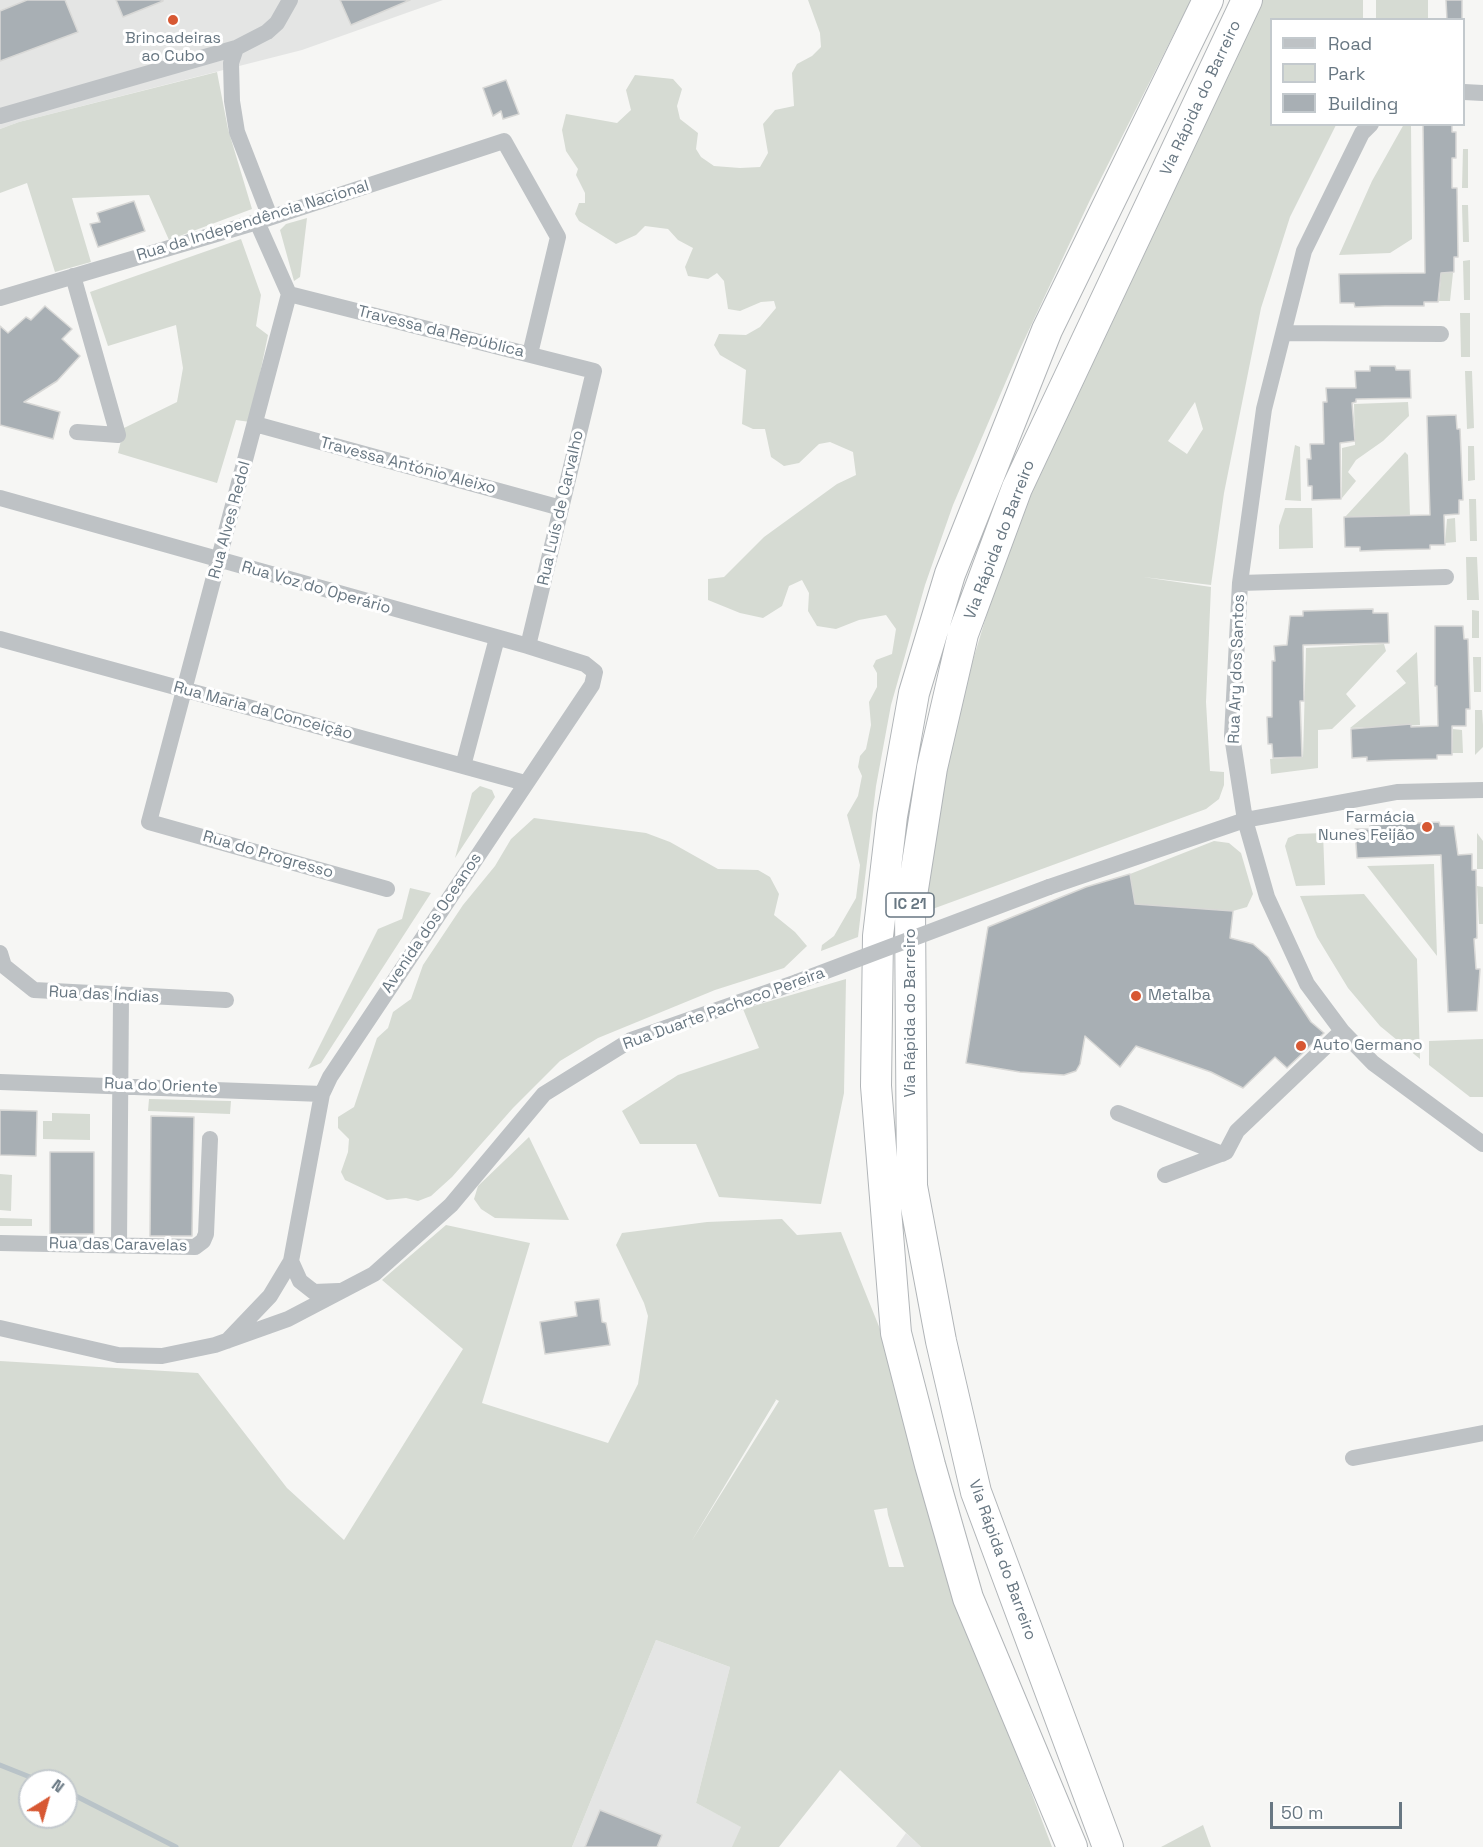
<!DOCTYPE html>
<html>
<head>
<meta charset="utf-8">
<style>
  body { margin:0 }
  #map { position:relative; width:1483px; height:1847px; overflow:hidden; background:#f6f6f4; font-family:"Space Grotesk",sans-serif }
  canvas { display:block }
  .legend { position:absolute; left:1270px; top:18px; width:195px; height:108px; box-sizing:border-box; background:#fff; border:2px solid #c3c9cd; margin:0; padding:8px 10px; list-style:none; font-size:18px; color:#687782 }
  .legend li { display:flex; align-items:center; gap:12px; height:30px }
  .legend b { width:30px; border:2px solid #c3c9cd }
  .north { position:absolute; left:18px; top:1769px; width:60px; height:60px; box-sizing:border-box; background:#fff; border:2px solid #c3c9cd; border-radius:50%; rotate:37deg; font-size:16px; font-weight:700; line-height:24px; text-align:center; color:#687782 }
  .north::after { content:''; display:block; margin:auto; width:21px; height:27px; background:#d75833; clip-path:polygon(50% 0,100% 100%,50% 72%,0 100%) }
  .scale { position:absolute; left:1270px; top:1802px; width:132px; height:27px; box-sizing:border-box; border:3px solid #687782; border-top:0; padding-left:8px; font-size:18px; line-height:21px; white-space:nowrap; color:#687782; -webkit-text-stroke:4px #fff; paint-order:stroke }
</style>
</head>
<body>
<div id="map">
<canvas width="1483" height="1847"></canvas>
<ul class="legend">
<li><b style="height:8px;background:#bec2c5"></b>Road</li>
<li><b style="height:16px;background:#d6dbd3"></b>Park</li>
<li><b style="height:16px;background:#a8afb4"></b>Building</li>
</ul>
<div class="north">N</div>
<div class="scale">50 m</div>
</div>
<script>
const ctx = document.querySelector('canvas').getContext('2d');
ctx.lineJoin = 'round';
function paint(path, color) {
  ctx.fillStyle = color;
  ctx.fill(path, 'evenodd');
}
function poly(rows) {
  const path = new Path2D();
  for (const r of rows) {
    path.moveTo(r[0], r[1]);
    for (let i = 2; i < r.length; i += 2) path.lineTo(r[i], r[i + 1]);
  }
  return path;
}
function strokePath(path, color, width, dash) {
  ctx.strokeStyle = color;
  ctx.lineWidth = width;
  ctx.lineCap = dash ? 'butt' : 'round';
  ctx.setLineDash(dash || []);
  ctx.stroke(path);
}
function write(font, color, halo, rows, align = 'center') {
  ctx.font = font + ' "Space Grotesk",sans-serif';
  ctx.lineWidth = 6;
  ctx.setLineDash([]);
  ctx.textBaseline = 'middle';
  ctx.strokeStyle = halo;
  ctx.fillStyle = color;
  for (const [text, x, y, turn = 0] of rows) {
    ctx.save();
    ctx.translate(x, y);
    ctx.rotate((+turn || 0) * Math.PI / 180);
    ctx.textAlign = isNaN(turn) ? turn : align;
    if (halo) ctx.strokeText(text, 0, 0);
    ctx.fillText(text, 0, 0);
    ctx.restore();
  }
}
paint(poly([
  [0,0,443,0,302,50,19,122,0,129],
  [656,1640,730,1667,696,1803,742,1827,733,1847,572,1847],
  [906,1833,921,1847,896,1847]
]), '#e4e5e4');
paint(poly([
  [808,0,1191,0,1090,200,1019,351,953,505,925,585,891,705,876,786,858,937,821,951,822,945,834,936,856,898,860,865,847,815,858,796,862,776,858,767,860,756,866,749,871,725,869,702,877,687,877,673,873,666,876,660,892,654,896,629,886,615,859,620,836,629,817,626,808,611,809,593,802,580,789,586,782,606,763,618,740,613,708,600,708,579,724,577,764,537,837,484,856,475,853,452,830,442,819,444,799,463,784,466,771,457,765,429,753,429,742,424,746,370,720,355,714,345,719,334,746,335,760,327,776,308,774,301,761,302,740,311,728,309,724,281,717,273,708,279,688,276,685,267,693,248,678,240,668,229,645,226,636,235,616,244,579,221,575,214,579,203,585,203,585,193,576,175,578,169,566,151,562,130,566,114,617,123,631,110,626,90,635,75,673,79,682,89,677,106,680,119,698,133,696,149,701,157,714,166,740,168,760,167,768,153,763,124,775,110,794,106,792,73,797,64,812,56,821,47,820,33],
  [1261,0,1363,0,1363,19,1272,20,1272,124,1336,125,1290,217,1261,308,1224,493,1211,585,1143,577,1211,587,1206,702,1210,771,1224,772,1224,785,1219,799,1206,809,927,911,929,878,956,716,1009,541,1038,466],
  [1195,402,1203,429,1187,454,1168,441],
  [1376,0,1428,0,1428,19,1376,19],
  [217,72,228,129,252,209,169,240,149,195,72,198,91,262,55,272,27,183,0,193,0,129,19,122],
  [1404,124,1411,125,1412,239,1390,253,1339,255,1372,181],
  [1463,149,1468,149,1468,188,1462,188],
  [1462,205,1468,205,1469,242,1463,242],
  [307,218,300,277,294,281,280,230,286,224],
  [241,239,261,295,256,326,268,335,250,422,236,420,217,483,118,453,124,428,177,402,183,368,176,325,108,346,90,292],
  [1470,260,1470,300,1464,300,1463,261],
  [1441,273,1453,273,1450,301,1439,301],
  [1460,313,1470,313,1470,357,1461,357],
  [1465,371,1472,371,1474,428,1467,429],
  [1408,402,1409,416,1383,441,1356,460,1348,472,1356,481,1342,498,1342,448,1355,445,1354,404],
  [1295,445,1300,447,1301,501,1285,500],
  [1468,446,1474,446,1475,480,1468,481],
  [1405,452,1408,455,1410,516,1345,517],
  [1469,499,1476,499,1477,541,1470,541],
  [1285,508,1312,508,1313,548,1279,549,1279,526],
  [1455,518,1456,542,1445,543,1447,519],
  [1466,557,1477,557,1479,600,1467,600],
  [1472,610,1479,611,1479,638,1472,638],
  [1384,644,1386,651,1346,694,1356,706,1332,729,1318,730,1318,768,1271,774,1270,759,1303,757,1306,648],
  [1417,652,1420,725,1350,728,1406,683,1396,671],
  [1473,657,1481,657,1481,692,1474,692],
  [1475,710,1482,710,1483,725,1483,747,1475,755],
  [1453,729,1462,730,1463,753,1452,753],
  [480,786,492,790,495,797,455,858,472,793],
  [534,818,646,833,670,842,718,869,758,870,770,877,779,894,774,915,795,932,807,946,784,968,715,990,598,1038,560,1061,513,1108,452,1177,431,1196,418,1201,406,1198,387,1200,345,1180,341,1172,348,1152,349,1139,338,1128,338,1117,354,1107,377,1038,388,1028,393,1012,411,999,423,965,463,905,495,866,511,839],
  [1323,833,1325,885,1296,886,1285,846,1288,838,1297,834],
  [1477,833,1483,841,1483,869,1477,869],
  [1214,841,1229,843,1241,853,1253,894,1247,907,1233,911,1135,904,1130,874],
  [1434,864,1437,956,1367,866],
  [1477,886,1483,887,1483,924,1479,924],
  [410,888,431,893,321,1063,308,1069,378,929,402,919],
  [1364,894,1417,959,1420,1059,1380,1026,1348,988,1317,937,1300,896],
  [846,979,844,1093,821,1204,719,1197,696,1144,640,1144,622,1111,678,1075,759,1048,743,1009],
  [1483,1039,1483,1097,1470,1097,1429,1065,1429,1041],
  [149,1099,231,1101,230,1114,148,1111],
  [52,1113,90,1114,90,1140,43,1139,43,1121,52,1121],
  [529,1137,569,1220,495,1218,481,1209,474,1199,478,1186],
  [0,1174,12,1175,11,1211,0,1210],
  [0,1218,32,1219,32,1226,0,1226],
  [782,1219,797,1235,841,1232,882,1334,999,1707,1052,1847,921,1847,840,1770,779,1847,732,1847,741,1827,696,1803,730,1667,656,1640,572,1847,0,1847,0,1361,198,1373,287,1488,344,1540,463,1349,382,1280,446,1225,530,1243,482,1403,608,1443,638,1384,648,1316,644,1303,616,1245,622,1233,707,1222],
  [775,1399,779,1401,691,1542,776,1400],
  [887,1508,888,1515,904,1567,889,1567,874,1510],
  [30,1781,66,1781,66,1817,30,1817],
  [1203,1825,1211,1847,1161,1847]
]), '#d6dbd3');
strokePath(poly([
  [0,1765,40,1781],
  [66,1791,176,1847]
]), '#b9c3c8', 5);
const building = poly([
  [27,0,65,0,78,32,0,61,0,11,27,0],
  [116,0,163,0,163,1,123,17,116,0],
  [340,0,410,0,351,25,340,0],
  [1446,0,1462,0,1462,20,1447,20,1446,0],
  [506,80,519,114,503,119,501,111,493,116,483,88,506,80],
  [1423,124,1452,124,1452,132,1456,132,1456,158,1452,158,1452,188,1457,188,1458,257,1454,257,1454,272,1441,273,1438,302,1424,302,1424,306,1385,306,1355,307,1354,303,1340,303,1339,274,1425,273,1423,124],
  [134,201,145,231,98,247,90,224,100,222,97,213,134,201],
  [45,306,72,329,62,339,80,356,57,381,24,402,60,412,53,439,0,425,0,326,8,333,26,317,31,320,45,306],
  [1370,366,1395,366,1396,370,1410,370,1411,398,1356,399,1356,402,1352,403,1355,441,1340,443,1341,499,1312,500,1312,486,1308,486,1307,459,1311,459,1310,444,1324,444,1323,402,1327,402,1326,388,1356,388,1355,371,1370,371,1370,366],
  [1456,415,1457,429,1460,429,1463,500,1459,500,1459,514,1444,515,1445,545,1430,545,1430,549,1386,550,1360,551,1360,547,1345,547,1344,517,1430,515,1427,416,1456,415],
  [1373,609,1373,613,1388,613,1389,643,1303,645,1304,701,1300,701,1302,757,1273,758,1272,744,1268,744,1267,717,1272,717,1272,661,1275,661,1274,646,1287,645,1290,616,1303,616,1303,611,1373,609],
  [1435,626,1463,626,1464,639,1468,639,1470,709,1466,709,1466,726,1452,726,1452,755,1437,755,1437,759,1393,760,1367,761,1367,757,1352,758,1351,729,1411,724,1411,727,1438,726,1437,686,1435,686,1435,626],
  [1439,822,1440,826,1454,826,1458,855,1472,854,1472,870,1476,870,1477,938,1474,939,1476,969,1480,969,1477,1011,1448,1012,1441,855,1357,858,1355,829,1370,829,1370,825,1439,822],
  [1130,874,1135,904,1233,911,1230,938,1253,944,1268,957,1311,1022,1324,1033,1287,1068,1275,1057,1243,1088,1211,1072,1136,1046,1120,1067,1085,1036,1080,1064,1076,1071,1064,1075,1020,1072,966,1063,988,927,1086,887,1130,874],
  [0,1110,37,1111,36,1156,0,1155,0,1110],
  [151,1116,194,1117,192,1236,150,1236,151,1116],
  [50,1152,94,1152,94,1234,50,1234,50,1152],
  [599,1299,602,1322,606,1323,610,1345,545,1354,540,1322,577,1316,575,1302,599,1299],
  [600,1810,662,1835,657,1847,585,1847,600,1810]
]);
paint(building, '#a8afb4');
strokePath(building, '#d8d8d6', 1.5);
const highway = poly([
  [1072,1847,968,1598,930,1465,896,1333,876,1086,878,936,892,816,914,693,950,574,1047,330,1208,0],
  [1108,1847,976,1492,941,1341,912,1186,910,908,932,768,963,634,1017,488,1247,0]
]);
strokePath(highway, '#b1b5b8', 32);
strokePath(poly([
  [236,48,231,63,232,101,237,132,270,217],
  [1464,92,1483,93],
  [0,116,236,48,267,32,277,23,290,0],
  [1371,124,1362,133,1304,251,1264,409,1240,583,1232,736,1245,820,1267,897,1307,984,1342,1031,1373,1063,1483,1144],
  [257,222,289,294,149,822,387,889],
  [73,276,118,435,77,432],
  [289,294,594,371,528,646],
  [0,298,257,222,504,141,558,237,530,354],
  [1284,333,1441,334],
  [255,424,561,508],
  [0,498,528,646,585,664,595,672,592,685,330,1077,322,1094,291,1261,270,1296,227,1341],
  [1240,583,1446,577],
  [0,639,525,783],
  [463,766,497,638],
  [1049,887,1245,820,1397,792,1483,790],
  [0,953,4,966,34,990,226,1000],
  [0,1082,322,1094],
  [1118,1113,1222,1154],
  [1165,1175,1226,1152,1237,1131,1342,1031],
  [0,1243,195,1247,203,1241,206,1234,210,1139],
  [119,1245,121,997],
  [291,1261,300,1281,314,1292,339,1291],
  [0,1328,118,1355,162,1356,215,1345,288,1319,374,1274,451,1205,544,1094,631,1040,797,982],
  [1353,1458,1483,1433]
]), '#bec2c5', 16);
strokePath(highway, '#fff', 30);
strokePath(poly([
  [797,982,1049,887]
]), '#bec2c5', 16);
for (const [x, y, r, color] of [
  [173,20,6,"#d75833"],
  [1427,827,6,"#d75833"],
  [1136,996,6,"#d75833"],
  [1301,1046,6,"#d75833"]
]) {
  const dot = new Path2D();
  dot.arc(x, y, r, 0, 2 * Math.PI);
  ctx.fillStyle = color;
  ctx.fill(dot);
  strokePath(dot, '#fff', 2);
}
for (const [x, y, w] of [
  [910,905,48]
]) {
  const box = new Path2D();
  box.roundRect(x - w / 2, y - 12, w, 24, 4.5);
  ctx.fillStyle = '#fff';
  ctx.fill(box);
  strokePath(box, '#687782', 1.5);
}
write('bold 15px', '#687782', null, [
  ["IC 21",910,905]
]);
write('16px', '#687782', '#fff', [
  ["Brincadeiras",173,39,"center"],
  ["ao Cubo",173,57,"center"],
  ["Farmácia",1415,818,"right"],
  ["Nunes Feijão",1415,836,"right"],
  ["Metalba",1148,996],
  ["Auto Germano",1313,1046]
], 'left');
write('16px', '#687782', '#fff', [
  ["Via Rápida do Barreiro",1201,98,-65],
  ["Rua da Independência Nacional",253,221,-17],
  ["Travessa da República",441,332,14],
  ["Travessa António Aleixo",408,466,15],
  ["Rua Luís de Carvalho",561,508,-77],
  ["Rua Alves Redol",230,520,-75],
  ["Via Rápida do Barreiro",1000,540,-69],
  ["Rua Voz do Operário",316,588,16],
  ["Rua Ary dos Santos",1237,669,-88],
  ["Rua Maria da Conceição",263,711,15],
  ["Rua do Progresso",268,855,16],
  ["Avenida dos Oceanos",432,923,-56],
  ["Rua das Índias",104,995,3],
  ["Rua Duarte Pacheco Pereira",724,1009,-20],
  ["Via Rápida do Barreiro",911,1013,-90],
  ["Rua do Oriente",161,1086,2],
  ["Rua das Caravelas",118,1245,1],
  ["Via Rápida do Barreiro",1002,1560,70]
]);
</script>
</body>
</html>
